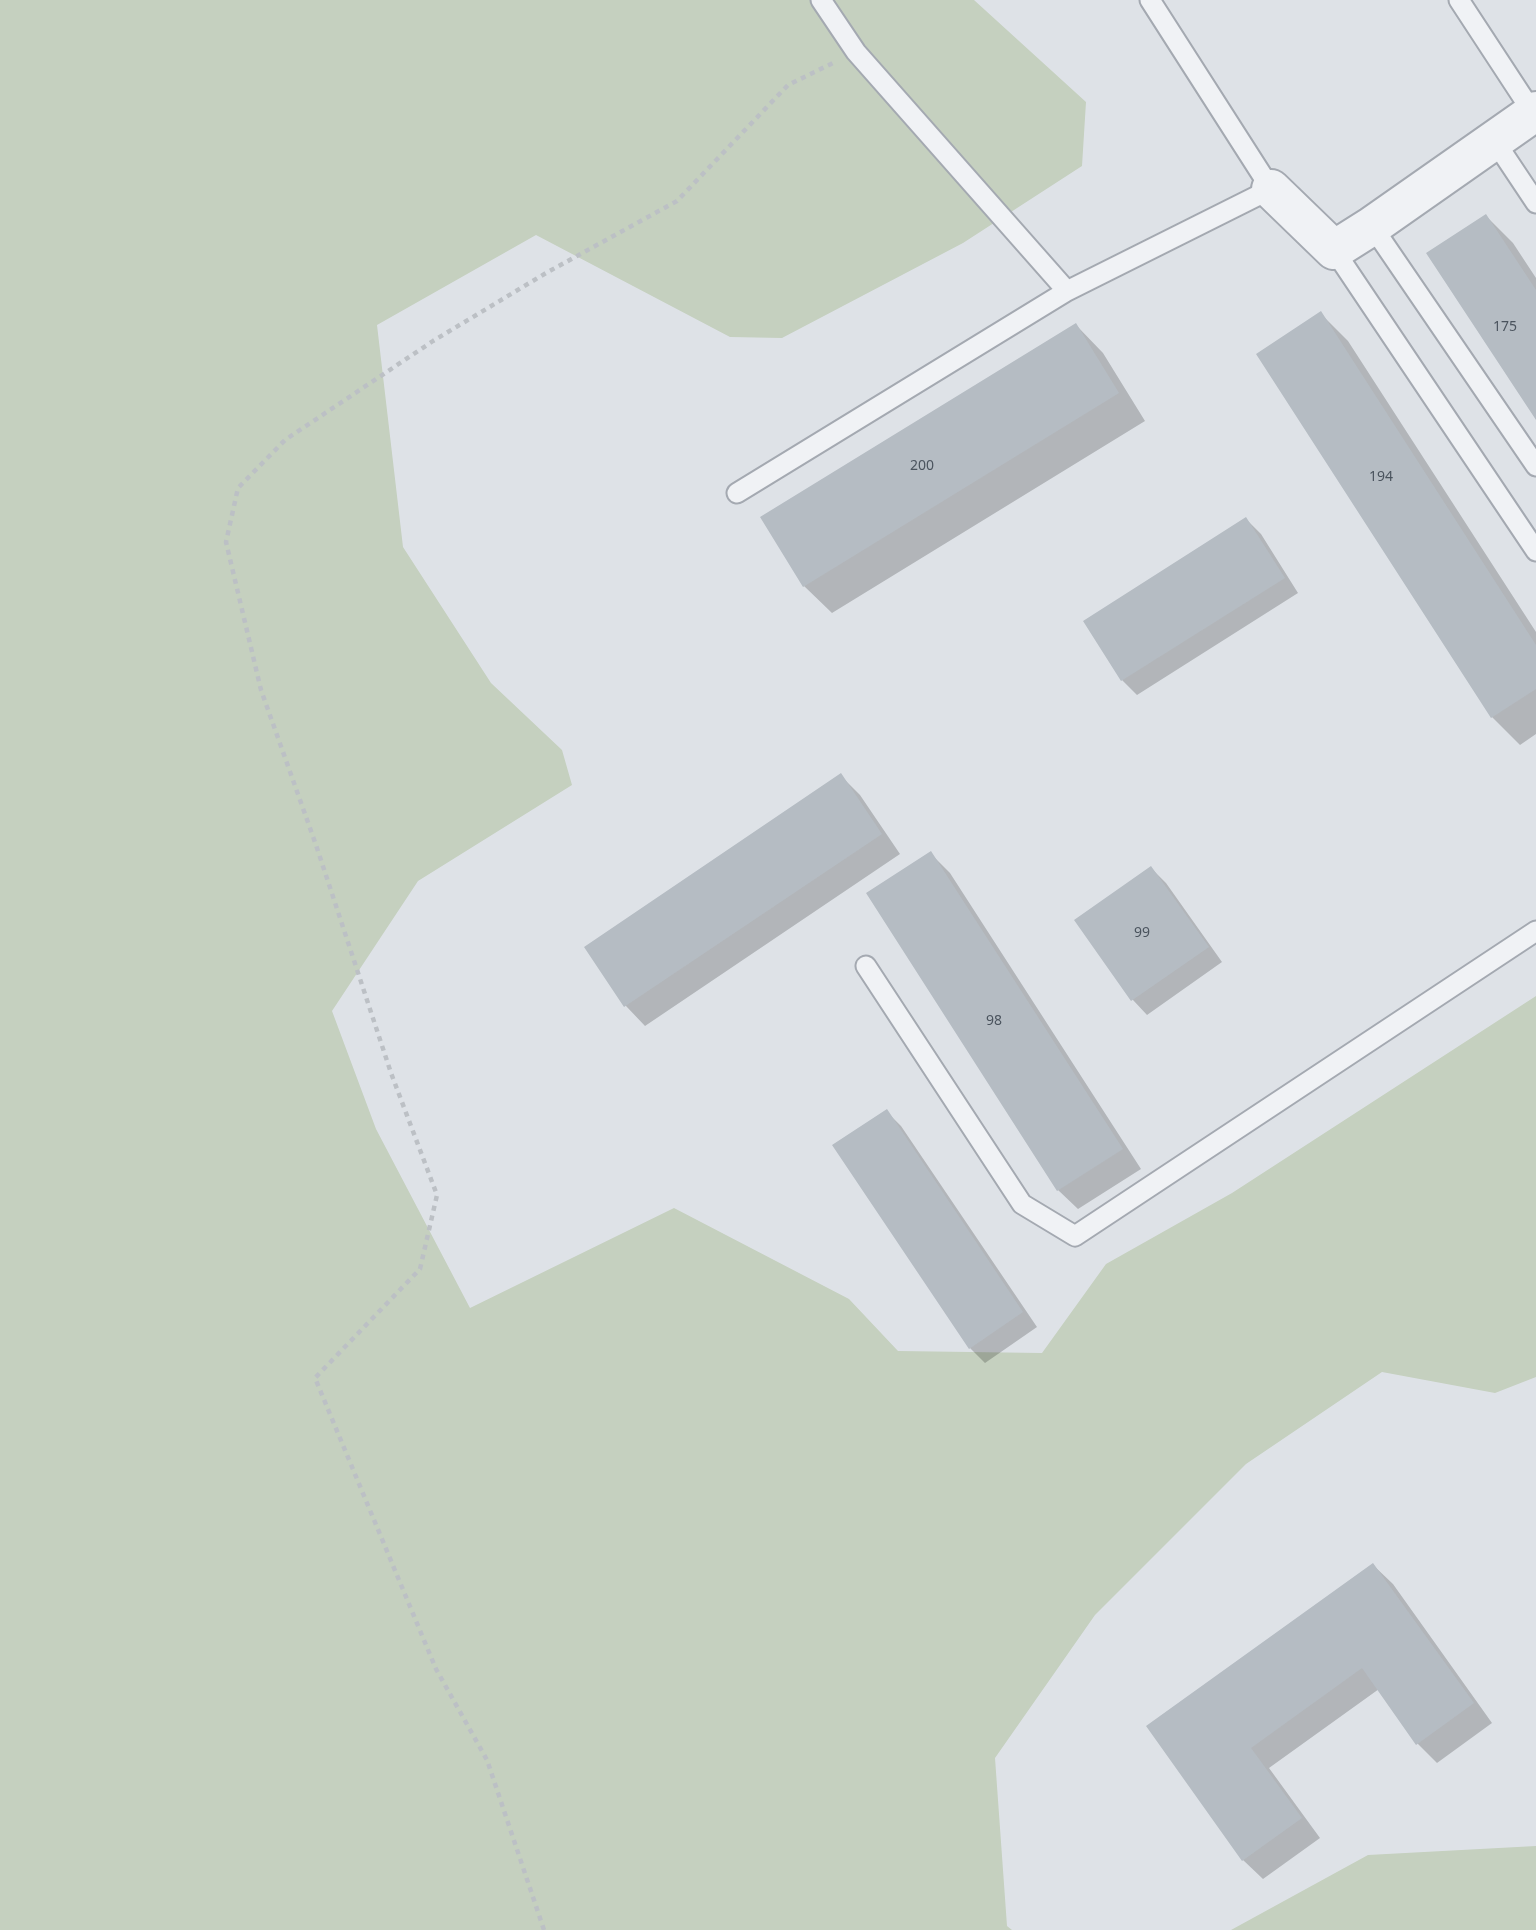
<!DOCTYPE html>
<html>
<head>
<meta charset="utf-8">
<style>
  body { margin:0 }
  canvas { display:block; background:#dee2e7 }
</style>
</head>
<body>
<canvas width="1536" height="1930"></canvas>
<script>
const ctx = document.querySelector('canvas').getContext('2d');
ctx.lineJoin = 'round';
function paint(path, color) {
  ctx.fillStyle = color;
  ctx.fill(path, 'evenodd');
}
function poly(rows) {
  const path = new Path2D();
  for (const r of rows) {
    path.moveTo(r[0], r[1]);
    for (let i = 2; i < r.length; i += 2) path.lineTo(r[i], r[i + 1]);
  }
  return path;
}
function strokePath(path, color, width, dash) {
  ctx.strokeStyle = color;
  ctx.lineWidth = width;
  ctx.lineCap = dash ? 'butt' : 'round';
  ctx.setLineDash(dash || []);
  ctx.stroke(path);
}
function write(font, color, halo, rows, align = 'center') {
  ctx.font = font + ' "Noto Sans",sans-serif';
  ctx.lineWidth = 6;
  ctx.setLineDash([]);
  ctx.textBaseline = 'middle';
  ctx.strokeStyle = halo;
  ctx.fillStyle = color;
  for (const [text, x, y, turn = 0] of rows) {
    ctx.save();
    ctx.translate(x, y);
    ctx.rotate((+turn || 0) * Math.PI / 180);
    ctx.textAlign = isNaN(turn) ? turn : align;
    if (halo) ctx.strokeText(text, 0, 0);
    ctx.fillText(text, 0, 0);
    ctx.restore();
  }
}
paint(poly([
  [0,0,974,0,1086,102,1082,166,963,243,782,338,730,337,536,235,377,325,403,547,491,683,562,750,572,785,418,881,332,1011,376,1129,470,1308,674,1208,849,1299,898,1351,1042,1353,1106,1264,1232,1193,1536,996,1536,1377,1495,1393,1382,1372,1246,1464,1095,1615,995,1758,1007,1926,1012,1930,0,1930],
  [1536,1846,1536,1930,1231,1930,1368,1855]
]), '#c5d0bf');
paint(poly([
  [1486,216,1513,243,1536,278,1536,416],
  [1321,314,1348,341,1536,632,1536,734,1520,745,1492,717],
  [1076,325,1103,353,1145,421,832,613,804,586],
  [1246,519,1261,534,1298,593,1137,695,1122,680],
  [841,776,860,795,900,854,645,1026,626,1006,586,947],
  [931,854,950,873,1141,1169,1078,1209,1058,1190],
  [1151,868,1166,883,1222,962,1147,1015,1133,1000,1077,920],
  [886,1111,901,1126,1037,1327,985,1363,970,1348],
  [1373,1565,1393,1584,1492,1723,1437,1763,1418,1744,1379,1689,1269,1768,1320,1838,1263,1879,1243,1860,1148,1727]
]), '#0003');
paint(poly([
  [1486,214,1536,290,1536,420,1426,253],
  [1321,311,1536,645,1536,689,1491,718,1256,354],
  [1076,323,1119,393,803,587,760,517],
  [1246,517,1285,578,1121,681,1083,621],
  [841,773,882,834,624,1007,584,947],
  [931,851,1123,1149,1057,1191,866,893],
  [1151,866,1209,947,1131,1001,1074,920],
  [887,1109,1023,1312,969,1349,832,1145],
  [1373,1563,1474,1703,1416,1745,1362,1668,1251,1748,1302,1818,1242,1861,1146,1726]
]), '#b5bcc3');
const service = poly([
  [821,0,856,52,1067,291],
  [1459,0,1533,113],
  [1494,140,1536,203],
  [1372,226,1536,466],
  [1334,250,1536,551],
  [737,493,1067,291,1271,189,1150,0],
  [866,966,1022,1204,1075,1236,1536,931]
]);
const minor = poly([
  [1271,189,1334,250,1372,226,1536,111]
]);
strokePath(service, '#a4a9b1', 23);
strokePath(minor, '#a4a9b1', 42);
strokePath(poly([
  [544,1930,487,1760,436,1669,315,1378,420,1269,437,1195,391,1073,316,845,261,690,226,542,238,488,285,440,433,341,546,273,677,201,788,85,833,63]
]), '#bcc0c5', 4.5, [5, 5]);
strokePath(service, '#f0f2f5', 19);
strokePath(minor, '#f0f2f5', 38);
write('14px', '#4b545e', null, [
  ["175",1505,327],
  ["200",922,466],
  ["194",1381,477],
  ["99",1142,933],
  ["98",994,1021]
]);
</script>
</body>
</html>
